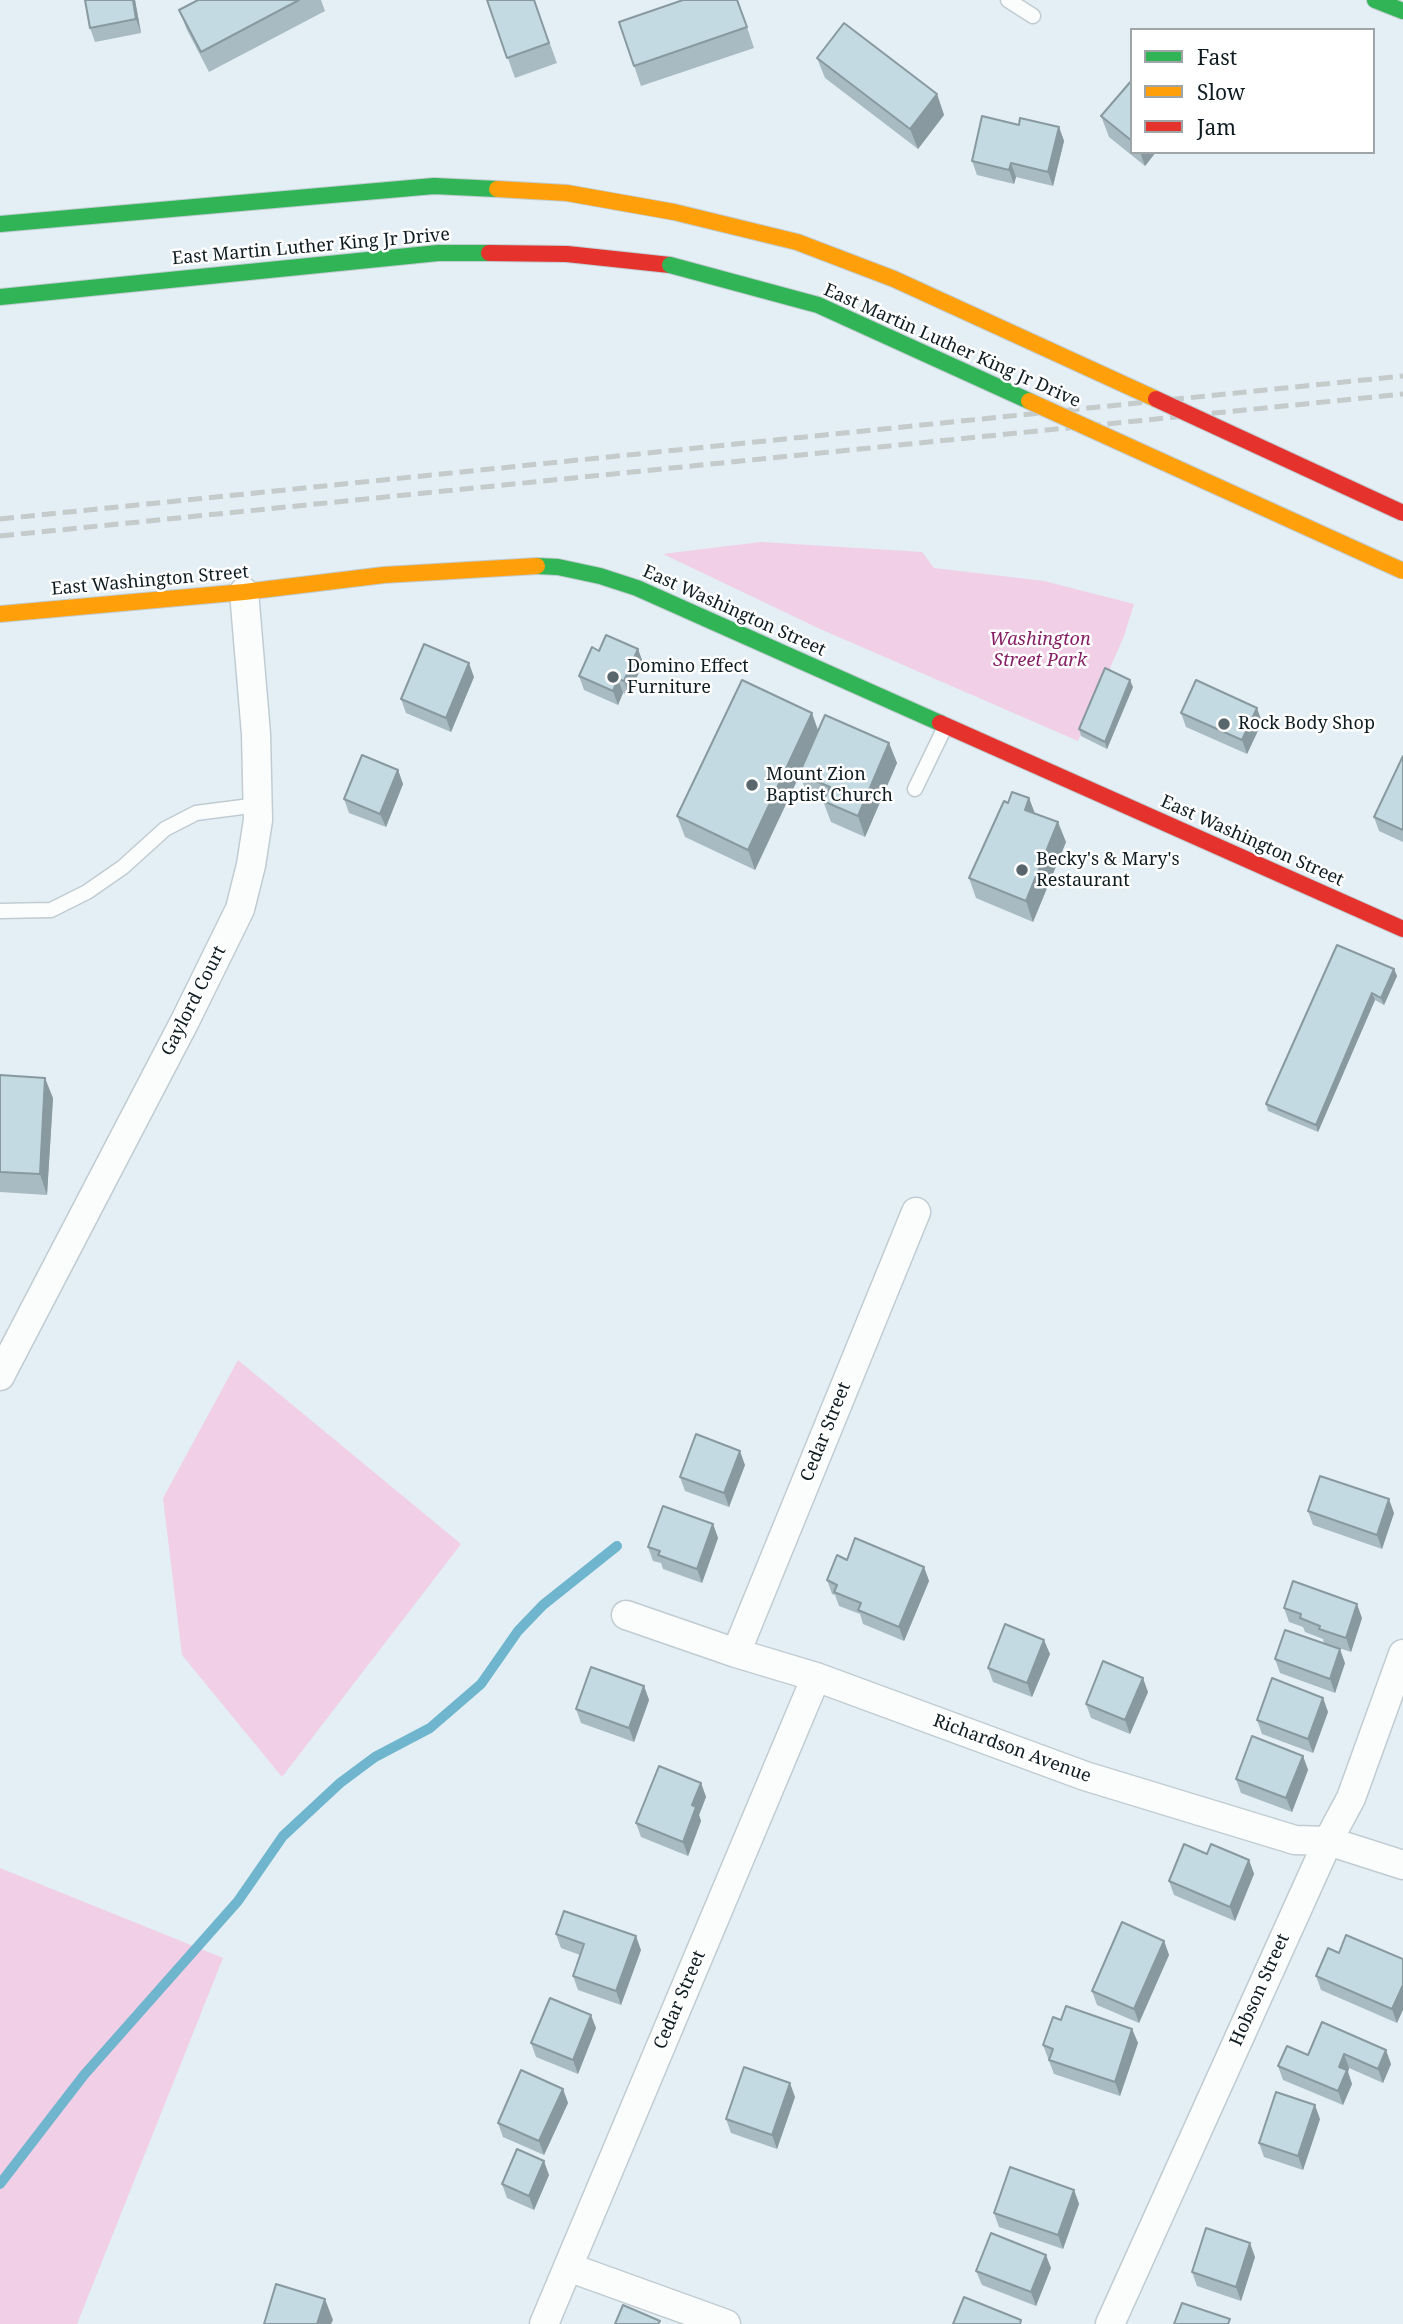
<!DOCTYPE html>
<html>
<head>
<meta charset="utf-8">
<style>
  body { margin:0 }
  #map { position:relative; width:1403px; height:2324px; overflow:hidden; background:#e3eff4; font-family:"Noto Serif",serif }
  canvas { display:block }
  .legend { position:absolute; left:1130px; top:28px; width:245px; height:126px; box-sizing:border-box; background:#fff; border:2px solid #9fa5a7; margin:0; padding:9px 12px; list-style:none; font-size:21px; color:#0f1d22 }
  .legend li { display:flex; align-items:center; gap:14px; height:35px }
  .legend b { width:35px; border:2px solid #9fa5a7 }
</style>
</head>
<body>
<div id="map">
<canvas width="1403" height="2324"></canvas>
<ul class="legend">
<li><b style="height:9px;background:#30b455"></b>Fast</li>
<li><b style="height:9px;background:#ff9f0a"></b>Slow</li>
<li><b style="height:9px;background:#e5322d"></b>Jam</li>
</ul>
</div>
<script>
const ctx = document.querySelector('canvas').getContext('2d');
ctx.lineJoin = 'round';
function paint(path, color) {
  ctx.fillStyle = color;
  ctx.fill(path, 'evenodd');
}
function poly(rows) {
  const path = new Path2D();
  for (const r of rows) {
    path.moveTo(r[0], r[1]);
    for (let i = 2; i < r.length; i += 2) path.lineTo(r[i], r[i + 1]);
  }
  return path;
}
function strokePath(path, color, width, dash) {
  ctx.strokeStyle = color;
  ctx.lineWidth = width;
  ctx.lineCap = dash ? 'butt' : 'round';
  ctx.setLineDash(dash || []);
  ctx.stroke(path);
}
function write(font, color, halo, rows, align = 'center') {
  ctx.font = font + ' "Noto Serif",serif';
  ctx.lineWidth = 5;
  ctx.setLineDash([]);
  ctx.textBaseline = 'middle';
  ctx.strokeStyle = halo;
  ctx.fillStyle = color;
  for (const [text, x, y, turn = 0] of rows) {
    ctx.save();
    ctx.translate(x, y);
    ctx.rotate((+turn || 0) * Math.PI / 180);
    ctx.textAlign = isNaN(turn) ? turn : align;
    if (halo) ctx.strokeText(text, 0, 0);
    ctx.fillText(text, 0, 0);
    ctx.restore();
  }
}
paint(poly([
  [761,542,922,552,934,568,1044,581,1134,604,1124,636,1078,741,818,628,663,554],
  [238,1360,461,1544,282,1777,182,1655,163,1498],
  [0,1868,223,1958,77,2324,0,2324]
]), '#f1cfe7');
strokePath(poly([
  [0,2184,84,2075,238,1901,283,1836,340,1783,375,1757,430,1728,481,1684,518,1631,543,1605,617,1546]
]), '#6eb5cd', 10);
const lane = poly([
  [1008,0,1033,16],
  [915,789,945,727],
  [0,911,51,910,87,892,123,867,165,829,196,813,258,805]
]);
const street = poly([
  [0,1376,185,1021,240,909,251,865,258,820,256,734,244,592],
  [626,1615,736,1653,816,1677,1085,1776,1295,1840,1328,1841,1403,1865],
  [736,1653,916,1212],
  [568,2267,726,2324],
  [544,2324,816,1677],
  [1110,2324,1328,1841,1351,1798,1403,1654]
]);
const fast = poly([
  [1375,0,1403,11],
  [0,224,434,186,497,189],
  [0,297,438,253,489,253],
  [537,566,558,567,600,576,637,588,940,723]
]);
const slow = poly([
  [497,189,567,193,674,212],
  [0,614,244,592,384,575,537,566]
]);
const jam = poly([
  [489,253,567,254,670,265],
  [940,723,1403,929]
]);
strokePath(lane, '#c0ccd1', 17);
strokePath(street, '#c0ccd1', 31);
strokePath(fast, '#c0ccd1', 18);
strokePath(slow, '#c0ccd1', 18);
strokePath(jam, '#c0ccd1', 18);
strokePath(lane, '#fbfdfd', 14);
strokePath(street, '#fbfdfd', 28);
strokePath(fast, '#30b455', 16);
strokePath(slow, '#ff9f0a', 16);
strokePath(jam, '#e5322d', 16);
strokePath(poly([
  [0,519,1403,376],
  [0,536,1403,394]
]), '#c5cacb', 5, [14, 7]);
const fastBridge = poly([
  [670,265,818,305,1029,401]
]);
const slowBridge = poly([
  [674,212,797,242,894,279,1156,399],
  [1029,401,1403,571]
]);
const jamBridge = poly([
  [1156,399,1403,513]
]);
strokePath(fastBridge, '#c0ccd1', 18, []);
strokePath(slowBridge, '#c0ccd1', 18, []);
strokePath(jamBridge, '#c0ccd1', 18, []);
strokePath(fastBridge, '#30b455', 16);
strokePath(slowBridge, '#ff9f0a', 16);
strokePath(jamBridge, '#e5322d', 16);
paint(poly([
  [85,0,135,0,141,33,95,42,90,28],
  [198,0,321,0,325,11,209,72,187,30,179,10],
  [487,0,534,0,557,63,515,78],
  [738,0,754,48,641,86,619,22],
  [817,58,937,94,944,115,918,149,825,78],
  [1132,80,1132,152,1156,152,1145,166,1109,137,1101,116],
  [1019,125,1059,127,1064,141,1053,186,1016,177,1014,184,977,175,972,161],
  [638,649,643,663,629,695,623,693,618,705,584,690,579,676],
  [474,677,451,732,406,713,401,699],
  [1133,687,1107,749,1081,736,1079,729],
  [1181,713,1262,722,1247,754,1186,727],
  [818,730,889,743,897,763,865,837,831,822,823,801,807,794,800,775,755,870,685,837,677,816],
  [1403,757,1403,842,1379,831,1374,817],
  [398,770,403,784,386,827,349,813,344,799],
  [1029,798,1035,814,1066,842,1033,922,976,898,969,878,1008,803],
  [1394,969,1397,976,1384,1005,1375,1000,1318,1132,1268,1111,1266,1104],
  [0,1075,53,1098,47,1195,0,1192],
  [745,1465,729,1507,685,1491,680,1477],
  [1308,1511,1394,1513,1382,1549,1313,1525],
  [713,1524,718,1538,702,1583,663,1569,661,1563,653,1561,648,1547],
  [847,1560,924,1567,929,1581,904,1641,863,1624,860,1614,839,1606,835,1595,832,1594,827,1580],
  [1284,1608,1362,1618,1351,1652,1324,1643,1323,1639,1305,1632,1303,1627,1289,1622],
  [1050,1654,1032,1697,993,1682,988,1668],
  [1275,1659,1345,1663,1335,1693,1280,1673],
  [644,1686,649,1700,634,1742,581,1723,576,1709],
  [1148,1692,1130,1734,1091,1718,1086,1704],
  [1323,1698,1328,1712,1313,1753,1262,1734,1257,1720],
  [1303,1756,1308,1770,1292,1812,1241,1793,1236,1779],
  [701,1783,706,1797,699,1815,701,1821,688,1856,641,1837,636,1823],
  [1207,1854,1249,1860,1254,1874,1235,1921,1174,1895,1169,1881],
  [556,1934,641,1950,621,2005,578,1990,573,1976,580,1955,561,1948],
  [1164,1941,1169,1955,1139,2023,1097,2005,1092,1991],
  [1339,1953,1403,1959,1397,2023,1321,1990,1316,1976],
  [1061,2020,1132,2029,1138,2043,1120,2096,1054,2074,1043,2045],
  [1322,2022,1391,2064,1383,2083,1349,2068,1348,2072,1352,2084,1343,2105,1283,2080,1278,2066,1308,2055],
  [596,2028,578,2074,536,2057,531,2043],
  [563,2089,568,2103,544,2155,503,2137,498,2123],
  [795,2097,777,2149,731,2133,726,2119],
  [1320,2119,1303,2170,1264,2157,1259,2143],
  [549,2175,534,2210,507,2198,502,2184],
  [1074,2190,1079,2204,1063,2249,999,2227,994,2213],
  [1255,2257,1241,2301,1197,2286,1192,2272],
  [1051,2268,1036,2306,982,2285,976,2271]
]), '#a8bbc3');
paint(poly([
  [133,0,135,0,141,33,136,19],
  [937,94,944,115,918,149,910,129],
  [1059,127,1064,141,1053,186,1048,172],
  [1140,152,1156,152,1145,166],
  [1011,163,1016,177,1014,184,1009,170],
  [638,649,643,663,629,695,624,681],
  [469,663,474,677,451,732,446,718],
  [618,679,623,693,618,705,613,691],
  [1130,680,1133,687,1107,749,1105,742],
  [1257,708,1262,722,1247,754,1242,740],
  [812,713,819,733,755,870,748,850],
  [889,743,897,763,865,837,858,816],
  [398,770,403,784,386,827,380,814],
  [1029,798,1037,819,1025,810],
  [1058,822,1066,842,1033,922,1026,901],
  [1394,969,1397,976,1384,1005,1381,998],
  [1372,993,1375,1000,1318,1132,1316,1125],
  [45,1078,53,1098,47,1195,40,1174],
  [740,1451,745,1465,729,1507,724,1493],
  [1389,1499,1394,1513,1382,1549,1377,1535],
  [713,1524,718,1538,702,1583,697,1569],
  [924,1567,929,1581,904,1641,899,1627],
  [1357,1604,1362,1618,1351,1652,1346,1638],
  [1044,1640,1050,1654,1032,1697,1027,1683],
  [1340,1649,1345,1663,1335,1693,1330,1679],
  [1143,1678,1148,1692,1130,1734,1125,1720],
  [644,1686,649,1700,634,1742,629,1728],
  [1323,1698,1328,1712,1313,1753,1308,1739],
  [1303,1756,1308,1770,1292,1812,1286,1798],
  [701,1783,706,1797,699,1815,701,1821,688,1856,683,1842,692,1805],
  [1249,1860,1254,1874,1235,1921,1230,1907],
  [636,1936,641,1950,621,2005,616,1991],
  [1164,1941,1169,1955,1139,2023,1134,2009],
  [1403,1985,1403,2010,1397,2023,1392,2009],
  [591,2015,596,2028,578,2074,573,2060],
  [1132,2029,1138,2043,1120,2096,1115,2082],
  [1386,2050,1391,2064,1383,2083,1378,2069],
  [1344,2054,1349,2068,1348,2072,1352,2084,1343,2105,1338,2091,1339,2067],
  [790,2083,795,2097,777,2149,772,2135],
  [563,2089,568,2103,544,2155,539,2141],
  [1315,2105,1320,2119,1303,2170,1298,2156],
  [544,2161,549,2175,534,2210,529,2196],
  [1074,2190,1079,2204,1063,2249,1058,2235],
  [1250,2243,1255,2257,1241,2301,1236,2287],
  [1046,2255,1051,2268,1036,2306,1031,2292],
  [325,2299,333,2320,331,2324,317,2324]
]), '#88999f');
const building = poly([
  [85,0,133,0,136,19,90,28,85,0],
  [198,0,299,0,201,52,179,10,198,0],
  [487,0,534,0,549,43,507,58,487,0],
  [683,0,737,0,747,27,634,66,619,22,683,0],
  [844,23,937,94,910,129,817,58,844,23],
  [1132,80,1132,141,1101,116,1132,80],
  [982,116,1019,125,1020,118,1059,127,1048,172,1011,163,1009,170,972,161,982,116],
  [606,635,638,649,624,681,618,679,613,691,579,676,592,647,599,651,606,635],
  [424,644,469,663,446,718,401,699,424,644],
  [1105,668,1130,680,1105,742,1079,729,1105,668],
  [742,680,812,713,748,850,677,816,742,680],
  [1196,680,1257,708,1242,740,1181,713,1196,680],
  [825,715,889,743,858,816,823,801,830,787,799,774,825,715],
  [362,755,398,770,380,814,344,799,362,755],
  [1403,756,1403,830,1374,817,1403,756],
  [1012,792,1029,798,1025,810,1058,822,1026,901,969,878,1004,801,1008,803,1012,792],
  [1337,945,1394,969,1381,998,1372,993,1316,1125,1266,1104,1337,945],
  [0,1075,45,1078,40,1174,0,1172,0,1075],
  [696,1434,740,1451,724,1493,680,1477,696,1434],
  [1320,1476,1389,1499,1377,1535,1308,1511,1320,1476],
  [663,1506,713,1524,697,1569,658,1555,660,1551,648,1547,663,1506],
  [855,1538,924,1567,899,1627,858,1610,861,1603,834,1592,837,1585,827,1580,837,1555,847,1560,855,1538],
  [1293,1581,1357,1604,1346,1638,1319,1629,1320,1626,1300,1618,1301,1614,1284,1608,1293,1581],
  [1005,1624,1044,1640,1027,1683,988,1668,1005,1624],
  [1285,1630,1340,1649,1330,1679,1275,1659,1285,1630],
  [1103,1661,1143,1678,1125,1720,1086,1704,1103,1661],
  [591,1667,644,1686,629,1728,576,1709,591,1667],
  [1272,1678,1323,1698,1308,1739,1257,1720,1272,1678],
  [1252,1736,1303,1756,1286,1798,1236,1779,1252,1736],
  [659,1766,701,1783,692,1805,696,1807,683,1842,636,1823,659,1766],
  [1184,1844,1207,1854,1211,1844,1249,1860,1230,1907,1169,1881,1184,1844],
  [564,1911,636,1936,616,1991,573,1976,584,1944,556,1934,564,1911],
  [1122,1922,1164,1941,1134,2009,1092,1991,1122,1922],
  [1346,1935,1403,1959,1403,1985,1392,2009,1316,1976,1328,1948,1339,1953,1346,1935],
  [550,1998,591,2015,573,2060,531,2043,550,1998],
  [1066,2006,1132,2029,1115,2082,1049,2060,1053,2049,1043,2045,1053,2017,1061,2020,1066,2006],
  [1322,2022,1386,2050,1378,2069,1344,2054,1339,2067,1347,2070,1338,2091,1278,2066,1287,2046,1308,2055,1322,2022],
  [744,2067,790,2083,772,2135,726,2119,744,2067],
  [521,2070,563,2089,539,2141,498,2123,521,2070],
  [1276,2092,1315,2105,1298,2156,1259,2143,1276,2092],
  [517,2149,544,2161,529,2196,502,2184,517,2149],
  [1010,2167,1074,2190,1058,2235,994,2213,1010,2167],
  [1206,2228,1250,2243,1236,2287,1192,2272,1206,2228],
  [991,2233,1046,2255,1031,2292,976,2271,991,2233],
  [276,2284,325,2299,317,2324,264,2324,276,2284],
  [964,2297,1021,2320,1020,2324,953,2324,964,2297],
  [1182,2303,1230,2319,1228,2324,1174,2324,1182,2303],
  [623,2305,660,2321,658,2324,615,2324,623,2305]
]);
paint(building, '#c3dae3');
strokePath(building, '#88999f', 2);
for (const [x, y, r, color] of [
  [613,677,7,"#59666c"],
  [1224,724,7,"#59666c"],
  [752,785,7,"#59666c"],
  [1022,870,7,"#59666c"]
]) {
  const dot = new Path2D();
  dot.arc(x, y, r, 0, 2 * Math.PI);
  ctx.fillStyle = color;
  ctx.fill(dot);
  strokePath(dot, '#fff', 2.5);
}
write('18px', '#0f1d22', '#fff', [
  ["East Martin Luther King Jr Drive",311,247,-5],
  ["East Martin Luther King Jr Drive",952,346,24],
  ["East Washington Street",150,581,-5],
  ["East Washington Street",734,611,24],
  ["East Washington Street",1252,841,24],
  ["Gaylord Court",194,1001,-63],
  ["Cedar Street",826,1432,-68],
  ["Richardson Avenue",1012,1749,20],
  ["Hobson Street",1260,1990,-66],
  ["Cedar Street",680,2000,-67]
]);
write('italic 18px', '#861f64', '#fff', [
  ["Washington",1040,640],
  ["Street Park",1040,661]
]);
write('18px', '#0f1d22', '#fff', [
  ["Domino Effect",627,667],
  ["Furniture",627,688],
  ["Rock Body Shop",1238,724],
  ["Mount Zion",766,775],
  ["Baptist Church",766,796],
  ["Becky's & Mary's",1036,860],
  ["Restaurant",1036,881]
], 'left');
</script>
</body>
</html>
